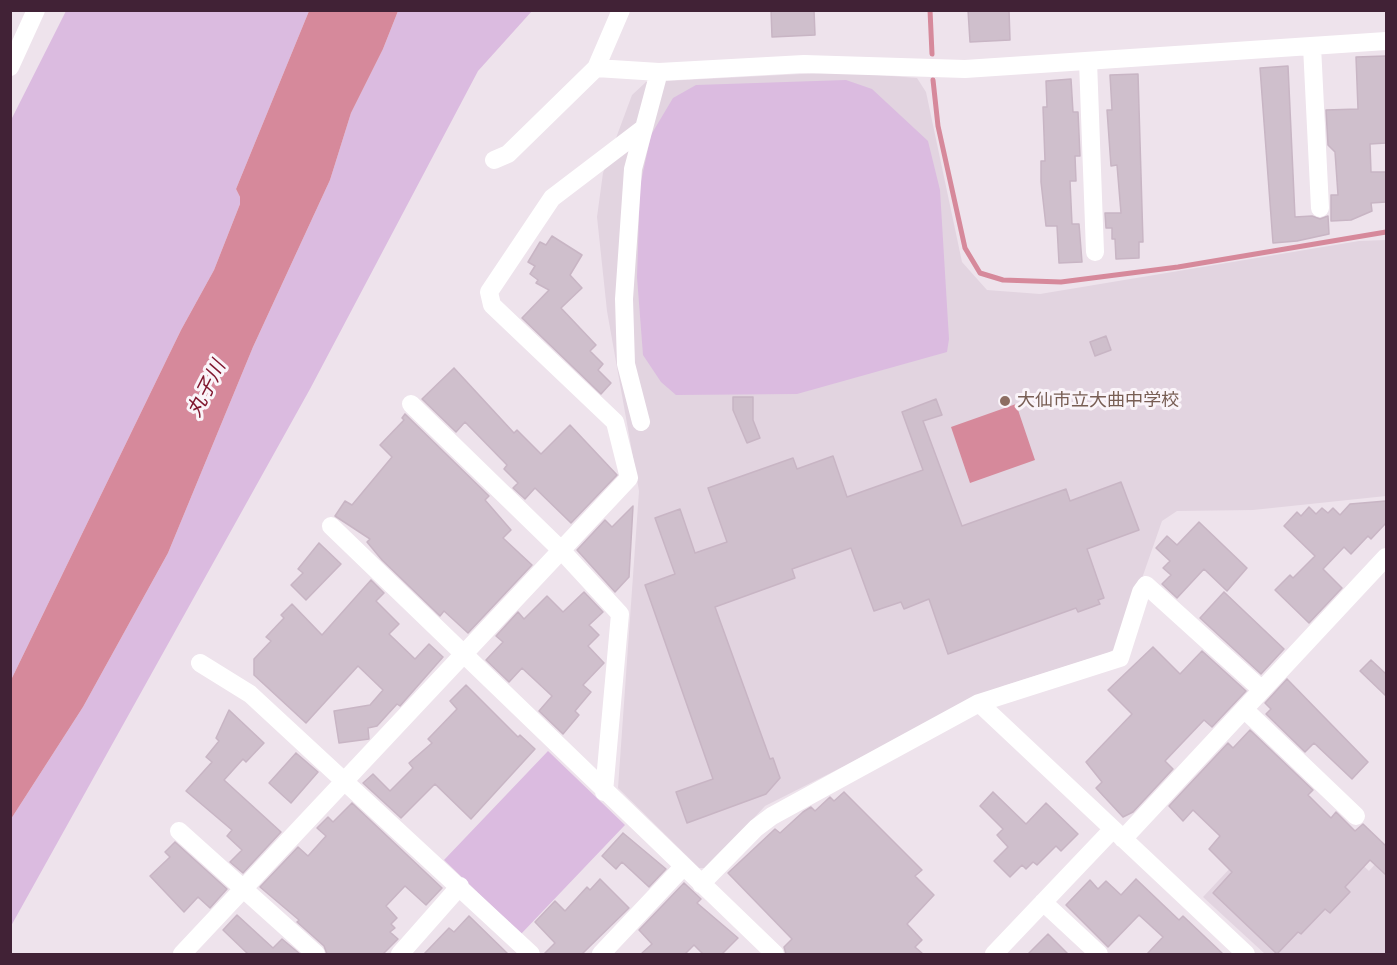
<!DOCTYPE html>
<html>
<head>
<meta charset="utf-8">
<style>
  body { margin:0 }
  #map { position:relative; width:1397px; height:965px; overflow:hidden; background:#eee3ec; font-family:Manrope,sans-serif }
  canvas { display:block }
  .frame { position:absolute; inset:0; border:12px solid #412236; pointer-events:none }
</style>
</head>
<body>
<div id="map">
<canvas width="1397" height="965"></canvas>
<div class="frame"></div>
</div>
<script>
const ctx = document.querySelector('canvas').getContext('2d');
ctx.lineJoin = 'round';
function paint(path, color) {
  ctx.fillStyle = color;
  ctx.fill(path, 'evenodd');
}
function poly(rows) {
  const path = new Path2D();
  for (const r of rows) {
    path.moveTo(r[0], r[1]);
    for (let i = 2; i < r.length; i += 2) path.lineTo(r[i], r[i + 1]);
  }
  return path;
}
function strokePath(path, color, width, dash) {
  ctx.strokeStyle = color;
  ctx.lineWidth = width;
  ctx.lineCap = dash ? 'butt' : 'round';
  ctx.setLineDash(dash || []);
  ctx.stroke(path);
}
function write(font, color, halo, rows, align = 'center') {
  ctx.font = font + ' Manrope,"Noto Sans JP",sans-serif';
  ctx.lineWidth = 6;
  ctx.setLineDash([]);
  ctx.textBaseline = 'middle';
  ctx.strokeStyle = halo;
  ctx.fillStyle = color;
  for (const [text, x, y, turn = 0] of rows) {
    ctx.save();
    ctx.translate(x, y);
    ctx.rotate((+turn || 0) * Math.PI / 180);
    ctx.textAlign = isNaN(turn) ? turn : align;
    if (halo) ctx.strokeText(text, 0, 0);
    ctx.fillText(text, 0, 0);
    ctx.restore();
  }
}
paint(poly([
  [840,72,917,78,926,92,962,262,987,290,1040,294,1359,241,1386,240,1386,496,1253,510,1177,511,1162,521,1118,647,1108,653,1003,686,765,806,708,868,699,868,618,788,639,491,607,311,597,217,603,173,632,95,646,82],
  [1280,815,1339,843,1369,871,1386,852,1386,954,1265,954,1203,897]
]), '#e2d4e0');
paint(poly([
  [66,11,309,11,236,189,240,197,240,204,214,270,181,330,11,680,11,120],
  [398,11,532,11,478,71,310,389,11,926,11,819,83,707,168,553,253,347,330,180,351,113,383,49],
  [846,80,872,89,928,141,940,190,949,339,947,352,797,394,676,395,661,382,643,355,637,277,640,186,651,135,673,98,696,85],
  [548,751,625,825,521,934,444,860]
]), '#dbbbe0');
paint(poly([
  [309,11,398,11,383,49,351,113,330,180,253,347,168,553,83,707,11,819,11,680,181,330,214,270,240,204,240,197,236,189],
  [1016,404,1035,460,970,483,951,427]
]), '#d6899b');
strokePath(poly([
  [930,10,932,54],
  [933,80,938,126,965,248,980,273,1003,280,1061,282,1178,267,1386,232]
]), '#d6899b', 5);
const building = poly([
  [771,10,814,10,815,35,772,37,771,10],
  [968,10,1009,10,1010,40,970,42,968,10],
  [1386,56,1386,143,1370,144,1371,172,1386,172,1386,202,1371,203,1372,211,1351,220,1331,221,1331,195,1338,195,1335,152,1328,145,1326,110,1358,109,1356,57,1386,56],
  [1288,66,1295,217,1312,216,1320,219,1328,216,1329,234,1297,241,1273,243,1260,68,1288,66],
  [1138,74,1143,242,1139,242,1139,258,1116,259,1115,239,1112,239,1112,228,1106,228,1105,213,1121,213,1117,165,1111,166,1107,110,1112,110,1110,75,1138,74],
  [1071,79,1073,112,1078,112,1080,156,1075,156,1076,181,1070,181,1072,224,1079,224,1082,262,1059,263,1057,226,1046,226,1041,182,1041,161,1045,161,1043,107,1047,107,1046,81,1071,79],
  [552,236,582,255,570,275,582,288,561,308,596,345,590,351,603,364,598,370,611,383,601,394,522,318,549,290,536,283,538,280,530,274,535,266,528,262,540,242,546,245,552,236],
  [1106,336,1111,350,1095,356,1090,342,1106,336],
  [454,368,514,433,517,430,541,454,570,425,617,475,571,523,535,488,525,499,513,488,518,483,504,469,507,465,465,422,456,432,422,399,454,368],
  [733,397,753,397,753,420,760,438,747,443,733,410,733,397],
  [936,399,942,415,923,421,962,526,1066,489,1070,501,1121,482,1139,530,1087,549,1104,598,1098,600,1100,604,1078,612,1076,608,948,654,929,599,904,609,901,602,874,611,851,548,792,569,795,578,715,607,770,759,773,758,780,778,766,794,687,823,676,792,713,779,645,585,675,574,655,518,680,509,695,553,727,542,708,488,793,458,797,469,833,456,847,497,923,470,902,412,936,399],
  [405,414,489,496,485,500,511,530,503,538,532,565,468,633,444,611,440,616,382,560,367,542,370,539,335,516,345,501,352,505,392,457,380,445,404,420,402,418,405,414],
  [1386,501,1386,523,1371,539,1368,536,1351,554,1344,547,1323,569,1342,588,1309,623,1275,590,1290,575,1293,578,1315,556,1284,526,1297,512,1301,516,1309,507,1316,514,1322,508,1328,513,1333,508,1340,515,1350,504,1386,501],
  [633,506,629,577,615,592,577,550,605,520,612,527,633,506],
  [1199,522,1247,568,1227,591,1204,569,1177,598,1162,584,1171,575,1163,568,1170,561,1156,548,1167,536,1177,545,1199,522],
  [319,543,341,564,306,600,291,585,303,573,298,569,319,543],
  [371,580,384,593,376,601,399,624,389,634,415,659,429,644,443,657,400,706,397,704,377,726,368,728,369,739,339,743,334,711,370,705,383,690,358,666,306,723,254,675,254,659,271,641,266,637,284,618,281,615,292,604,322,635,371,580],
  [584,592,603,612,589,625,599,635,588,646,604,663,583,685,591,692,575,711,579,715,563,734,539,711,552,696,522,668,509,682,486,660,503,642,496,636,518,612,524,619,547,596,563,612,584,592],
  [1224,592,1284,649,1261,674,1200,618,1224,592],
  [1153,647,1180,674,1202,651,1246,691,1212,727,1204,720,1165,761,1173,769,1133,812,1123,817,1096,788,1102,782,1086,762,1132,714,1108,690,1153,647],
  [1371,660,1386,674,1386,696,1360,671,1371,660],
  [1287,679,1368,762,1352,779,1314,743,1305,752,1266,714,1271,709,1265,703,1287,679],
  [466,685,518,737,520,735,535,749,471,819,435,784,401,818,363,783,373,774,390,791,413,768,409,763,432,743,428,739,457,709,450,701,466,685],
  [229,710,264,743,246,762,243,759,224,780,281,832,243,873,230,862,242,850,227,836,232,830,186,791,212,762,206,757,219,741,216,738,229,710],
  [1250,730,1313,790,1308,795,1331,818,1336,812,1355,831,1363,824,1386,846,1386,875,1370,860,1345,887,1350,892,1330,913,1325,909,1301,934,1298,932,1277,954,1213,893,1232,872,1209,849,1220,836,1193,810,1183,821,1169,806,1228,743,1233,748,1250,730],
  [296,753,318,772,291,803,269,783,296,753],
  [844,792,922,870,915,876,934,895,907,924,922,940,915,947,923,954,786,954,784,947,792,939,728,873,775,829,780,833,803,812,811,807,815,811,830,797,834,801,844,792],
  [993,792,1026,824,1046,803,1078,834,1061,851,1056,846,1037,865,1033,862,1026,869,1022,865,1010,877,994,861,1008,847,997,835,1003,829,980,806,993,792],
  [352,803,442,888,426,905,405,886,386,906,397,918,391,924,395,928,390,932,398,939,383,954,327,954,324,946,297,922,299,920,260,887,298,847,308,856,326,836,317,828,328,817,333,822,352,803],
  [623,833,666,869,649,887,622,862,616,869,602,856,623,833],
  [175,842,227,889,210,908,198,897,184,912,150,876,170,857,165,852,175,842],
  [600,879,629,908,582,954,544,954,555,943,535,922,555,901,565,911,587,887,590,890,600,879],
  [1136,879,1179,920,1183,916,1223,954,1147,954,1163,937,1139,915,1108,947,1066,905,1090,880,1098,889,1106,881,1121,895,1136,879],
  [684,883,701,899,697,903,738,938,722,954,703,954,694,945,685,954,641,954,652,944,639,930,684,883],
  [237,915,273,948,282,939,300,954,248,954,223,930,237,915],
  [469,916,508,954,424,954,449,928,454,932,469,916],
  [1048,934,1068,954,1028,954,1048,934]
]);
paint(building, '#cfbfcc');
strokePath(building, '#c8b5c4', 1.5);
strokePath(poly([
  [1312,46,1320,208],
  [1088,61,1095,252],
  [10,67,36,10],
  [596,68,621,10],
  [494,160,508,154,596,68,659,72,804,64,965,69,1386,41],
  [411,404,561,550,620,614,604,792],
  [641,422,626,364,624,299,633,169,659,72],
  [331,526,775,954],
  [200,663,250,694,531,954],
  [979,703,1246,954],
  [1244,709,1356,816],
  [179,831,316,954],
  [1123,839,1386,557],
  [701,884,756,828,772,816,856,770,979,703,1120,658,1141,592,1146,585,1262,690],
  [1043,902,1099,954],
  [182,954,629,478,615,422,492,305,489,292,552,198,644,128],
  [400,954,460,886],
  [601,954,683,867],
  [994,954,1112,830]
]), '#fff', 18);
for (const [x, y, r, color] of [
  [1005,401,6,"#8d6e63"]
]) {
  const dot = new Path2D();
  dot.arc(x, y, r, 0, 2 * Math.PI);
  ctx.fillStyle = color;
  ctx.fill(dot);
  strokePath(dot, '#faf4f9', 2);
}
write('18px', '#785e54', '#faf4f9', [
  ["大仙市立大曲中学校",1017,401]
], 'left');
write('italic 20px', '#811830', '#faf4f9', [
  ["丸子川",207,389,-63]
]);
</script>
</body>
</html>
